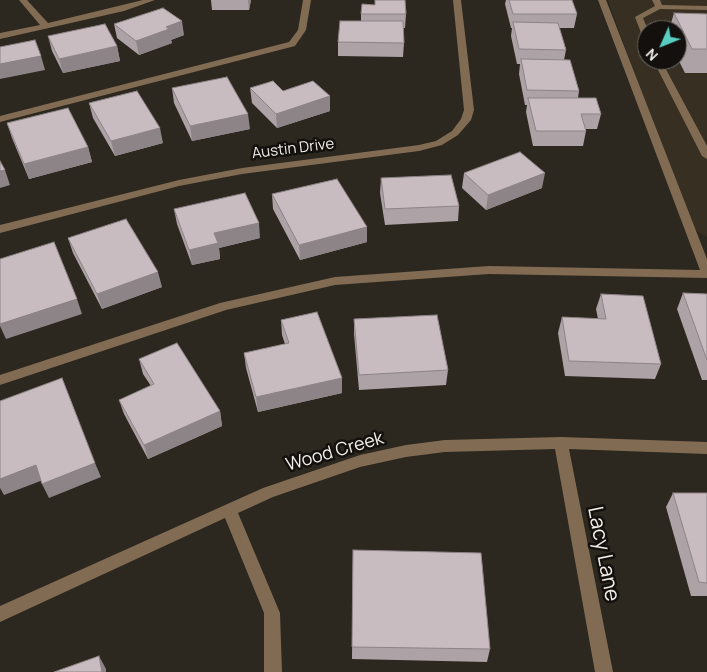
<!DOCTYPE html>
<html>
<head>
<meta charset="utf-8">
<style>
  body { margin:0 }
  #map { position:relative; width:707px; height:672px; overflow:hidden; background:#2c271f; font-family:Manrope,sans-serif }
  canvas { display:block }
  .north { position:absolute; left:637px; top:20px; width:50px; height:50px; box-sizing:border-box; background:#13100d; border:1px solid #6c6965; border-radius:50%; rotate:226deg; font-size:14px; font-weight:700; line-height:20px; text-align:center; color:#f2efea }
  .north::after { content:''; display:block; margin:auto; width:18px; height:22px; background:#57cec1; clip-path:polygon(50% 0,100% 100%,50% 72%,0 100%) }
</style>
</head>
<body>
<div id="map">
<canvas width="707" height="672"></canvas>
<div class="north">N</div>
</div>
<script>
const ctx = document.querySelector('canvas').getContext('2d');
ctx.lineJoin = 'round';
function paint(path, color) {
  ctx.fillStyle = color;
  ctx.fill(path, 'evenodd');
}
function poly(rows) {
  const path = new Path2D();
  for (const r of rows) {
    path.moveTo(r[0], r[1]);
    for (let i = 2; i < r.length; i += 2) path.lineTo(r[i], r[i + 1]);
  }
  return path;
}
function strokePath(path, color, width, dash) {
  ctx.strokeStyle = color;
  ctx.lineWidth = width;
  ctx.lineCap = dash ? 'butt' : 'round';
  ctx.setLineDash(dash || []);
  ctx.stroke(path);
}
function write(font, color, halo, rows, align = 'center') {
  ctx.font = font + ' Manrope,sans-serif';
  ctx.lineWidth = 5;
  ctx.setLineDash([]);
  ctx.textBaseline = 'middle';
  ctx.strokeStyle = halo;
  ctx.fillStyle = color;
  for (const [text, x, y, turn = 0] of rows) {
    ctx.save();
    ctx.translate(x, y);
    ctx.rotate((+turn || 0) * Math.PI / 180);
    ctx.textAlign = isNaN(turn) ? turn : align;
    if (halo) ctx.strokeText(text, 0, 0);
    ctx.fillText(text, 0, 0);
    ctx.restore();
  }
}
paint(poly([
  [608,0,707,0,707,237,689,227],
  [647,30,677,30,677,60,647,60]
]), '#372f21');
paint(poly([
  [19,0,27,0,48,23,143,0,155,0,124,11,0,39,0,33,40,25,19,0],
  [303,0,311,0,306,30,295,46,0,122,0,116,289,42,298,30,303,0],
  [453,0,461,0,474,110,471,120,458,135,442,145,419,151,242,174,179,186,0,233,0,225,179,180,242,168,419,145,436,141,452,131,461,119,464,110,453,0],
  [598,0,606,0,707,259,707,278,489,274,335,285,226,310,0,385,0,375,220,303,335,277,489,266,700,270,598,0],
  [652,0,660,0,662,5,707,6,707,10,660,9,643,18,648,30,647,41,643,38,635,17,655,6,652,0],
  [653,60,661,60,707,146,707,159,702,156,653,60],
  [561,437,707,442,707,454,569,449,613,672,595,672,555,449,445,452,406,457,360,467,273,497,238,513,280,613,282,672,264,672,264,613,225,518,0,622,0,606,263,488,360,455,406,445,445,440,561,437]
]), '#816c53');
paint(poly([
  [211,0,251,0,249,10,212,10],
  [506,0,572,0,577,14,574,28,559,28,566,50,564,60,579,91,578,98,601,114,597,129,586,129,586,131,583,146,533,146,526,112,527,105,525,105,519,74,520,64,517,64,511,36,512,28,511,28,505,4],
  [375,5,406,14,405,28,403,28,404,43,403,57,338,56,338,42,361,21,361,14],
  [674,13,707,14,707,73,685,73,677,57,677,30,669,30],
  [114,24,184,35,171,40,172,43,139,55,117,38],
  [48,36,117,46,120,61,63,73,52,51],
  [172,88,250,129,192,141,174,103],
  [250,88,283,91,330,111,277,128,252,103],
  [89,103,163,143,115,156,93,118],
  [7,123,88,147,92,162,29,179,12,138],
  [464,173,542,188,486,210,462,188],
  [381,178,459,206,458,221,385,225,380,193],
  [272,194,367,242,300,260,273,209],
  [174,209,260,238,219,248,220,259,192,265,177,224],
  [68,238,162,287,102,309,73,253],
  [683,293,707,294,707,380,702,380,677,309],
  [601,294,661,364,655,379,565,376,558,333,562,317,598,319,596,309],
  [354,319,448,370,446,385,359,390,354,334],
  [281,320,342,378,342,393,258,412,246,368,244,353,285,344,282,335],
  [139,359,220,411,222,426,148,459,124,414,119,400,151,386,143,374],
  [673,493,707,493,707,596,691,596,666,507],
  [353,550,490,649,487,662,352,659]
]), '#ada2a6');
paint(poly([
  [248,0,251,0,249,10],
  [182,21,184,35,171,40,172,43,139,55,136,41,166,27],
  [117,46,120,61,63,73,59,59],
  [41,56,45,70,0,79,0,64],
  [330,96,330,111,277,128,276,114],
  [248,114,250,129,192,141,190,126],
  [160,128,163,143,115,156,111,141],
  [88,147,92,162,29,179,24,164],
  [5,170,10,185,0,188,0,171],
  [545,173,542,188,486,210,488,195],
  [259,223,260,238,219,248,220,259,192,265,189,250,214,233],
  [367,227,367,242,300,260,299,245],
  [158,272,162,287,102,309,97,294],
  [77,299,82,314,6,339,0,326,0,324],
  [342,378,342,393,258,412,256,397],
  [220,411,222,426,148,459,144,445],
  [95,463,101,477,49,498,42,484],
  [36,465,43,480,4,495,0,488,0,479],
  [99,656,106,669,106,672,102,672]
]), '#8d8487');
const building = poly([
  [375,0,405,0,406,14,361,14,362,4,375,5,375,0],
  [509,0,572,0,577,14,513,14,509,0],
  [163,8,182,21,166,27,169,29,136,41,114,24,163,8],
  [674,13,707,14,707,49,692,49,674,13],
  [340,21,403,21,404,43,338,42,340,21],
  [513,22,558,23,566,50,519,49,513,22],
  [105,24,117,46,59,59,48,36,105,24],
  [35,40,41,56,0,64,0,47,35,40],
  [521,59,570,60,579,91,527,90,521,59],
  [227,77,248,114,190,126,172,88,227,77],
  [273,81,283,91,313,81,330,96,276,114,250,88,273,81],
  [137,91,160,128,111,141,89,103,137,91],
  [528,98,596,98,601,114,581,114,586,131,536,131,528,98],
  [68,108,88,147,24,164,7,123,68,108],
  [520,152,545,173,488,195,464,173,520,152],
  [0,161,5,170,0,171,0,161],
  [451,175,459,206,385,209,381,178,451,175],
  [337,179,367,227,299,245,272,194,337,179],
  [245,193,259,223,214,233,218,243,189,250,174,209,245,193],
  [126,219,158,272,97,294,68,238,126,219],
  [54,242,77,299,0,324,0,259,54,242],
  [683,293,707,294,707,360,683,293],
  [601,294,643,296,661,364,569,361,562,317,606,319,601,294],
  [317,312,342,378,256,397,244,353,289,343,281,320,317,312],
  [437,315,448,370,359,375,354,319,437,315],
  [177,343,220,411,144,445,119,400,154,384,139,359,177,343],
  [62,378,95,463,42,484,36,465,0,479,0,401,62,378],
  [673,493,707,493,707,583,699,582,673,493],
  [353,550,481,553,490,649,352,647,353,550],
  [99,656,102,672,54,672,99,656]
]);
paint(building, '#c9bcc1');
strokePath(building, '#8d8487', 1);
write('15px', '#f2efea', '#13100d', [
  ["Austin Drive",293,149,-7]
]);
write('18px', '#f2efea', '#13100d', [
  ["Wood Creek",335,452,-16]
]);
write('21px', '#f2efea', '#13100d', [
  ["Lacy Lane",603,554,79]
]);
</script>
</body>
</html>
